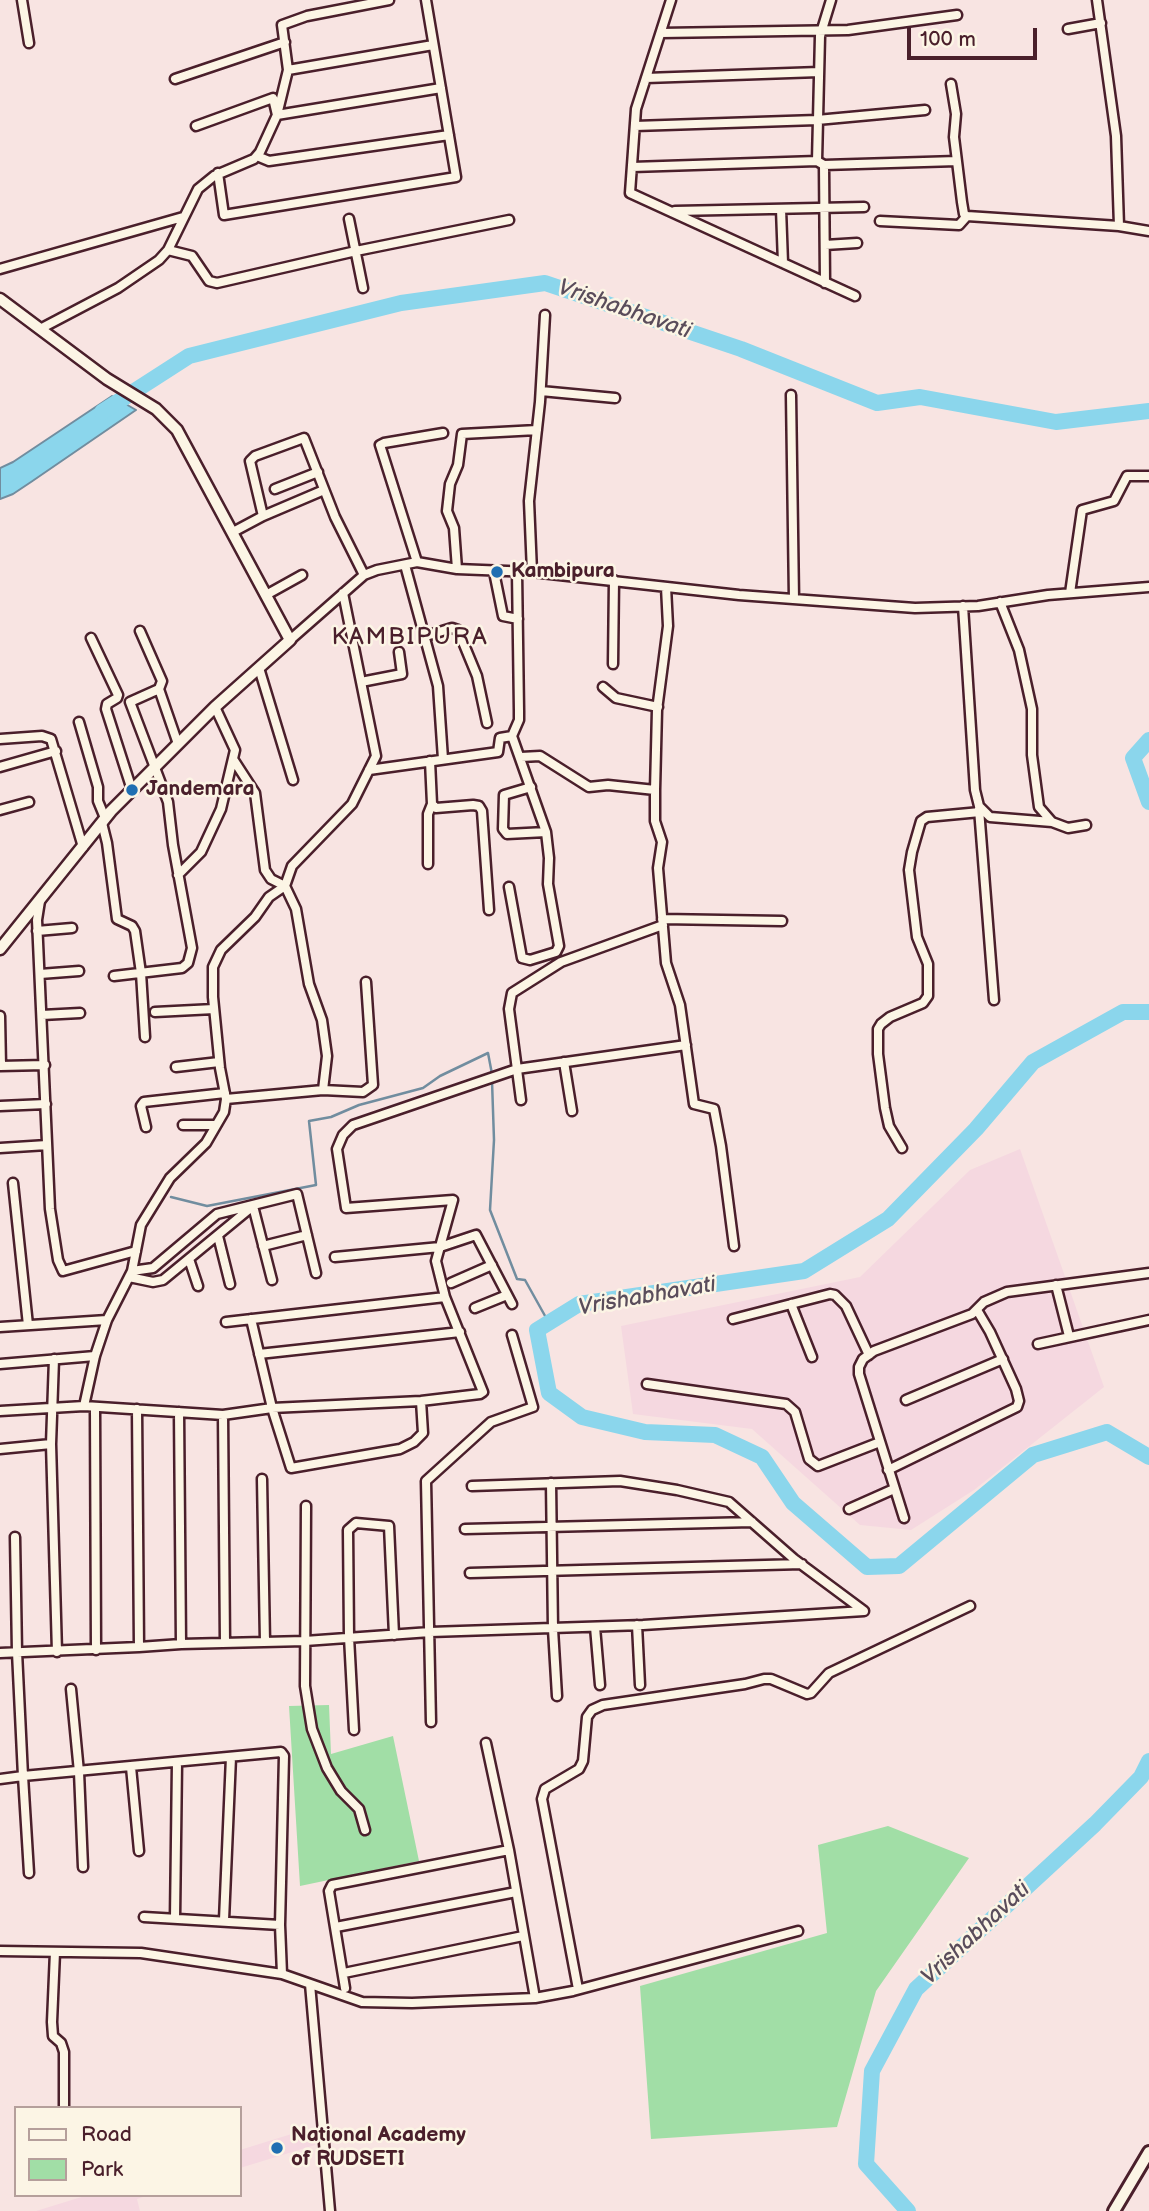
<!DOCTYPE html>
<html>
<head>
<meta charset="utf-8">
<style>
  body { margin:0 }
  #map { position:relative; width:1149px; height:2211px; overflow:hidden; background:#f8e4e2; font-family:"Balsamiq Sans",sans-serif }
  canvas { display:block }
  .legend { position:absolute; left:14px; top:2106px; width:228px; height:91px; box-sizing:border-box; background:#fcf5e5; border:2px solid #b59f9b; margin:0; padding:9px 12px; list-style:none; font-size:21px; color:#4a1f2b }
  .legend li { display:flex; align-items:center; gap:14px; height:35px }
  .legend b { width:35px; border:2px solid #b59f9b }
  .scale { position:absolute; left:907px; top:28px; width:130px; height:32px; box-sizing:border-box; border:4px solid #4a1f2b; border-top:0; padding-left:9px; font-size:21px; line-height:24px; white-space:nowrap; color:#4a1f2b; -webkit-text-stroke:5px #fcf5e5; paint-order:stroke }
</style>
</head>
<body>
<div id="map">
<canvas width="1149" height="2211"></canvas>
<ul class="legend">
<li><b style="height:9px;background:#fcf5e5"></b>Road</li>
<li><b style="height:19px;background:#a1dea6"></b>Park</li>
</ul>
<div class="scale">100 m</div>
</div>
<script>
const ctx = document.querySelector('canvas').getContext('2d');
ctx.lineJoin = 'round';
function paint(path, color) {
  ctx.fillStyle = color;
  ctx.fill(path, 'evenodd');
}
function poly(rows) {
  const path = new Path2D();
  for (const r of rows) {
    path.moveTo(r[0], r[1]);
    for (let i = 2; i < r.length; i += 2) path.lineTo(r[i], r[i + 1]);
  }
  return path;
}
function strokePath(path, color, width, dash) {
  ctx.strokeStyle = color;
  ctx.lineWidth = width;
  ctx.lineCap = dash ? 'butt' : 'round';
  ctx.setLineDash(dash || []);
  ctx.stroke(path);
}
function write(font, color, halo, rows, align = 'center') {
  ctx.font = font + ' "Balsamiq Sans",sans-serif';
  ctx.lineWidth = 5;
  ctx.setLineDash([]);
  ctx.textBaseline = 'middle';
  ctx.strokeStyle = halo;
  ctx.fillStyle = color;
  for (const [text, x, y, turn = 0] of rows) {
    ctx.save();
    ctx.translate(x, y);
    ctx.rotate((+turn || 0) * Math.PI / 180);
    ctx.textAlign = isNaN(turn) ? turn : align;
    if (halo) ctx.strokeText(text, 0, 0);
    ctx.fillText(text, 0, 0);
    ctx.restore();
  }
}
paint(poly([
  [1020,1149,1104,1387,974,1490,911,1530,860,1525,752,1429,633,1414,621,1326,860,1277,970,1170],
  [314,2127,315,2145,240,2168,240,2150],
  [88,2195,149,2195,137,2199,140,2211,36,2211]
]), '#f5d8e0');
paint(poly([
  [329,1705,331,1754,393,1736,419,1861,300,1886,289,1706],
  [888,1826,969,1858,876,1991,837,2127,651,2139,640,1986,827,1933,818,1845]
]), '#a1dea6');
const water = poly([
  [112,396,136,410,31,482,13,494,0,499,0,468,13,462,112,396]
]);
paint(water, '#8bd6ec');
strokePath(water, '#718d9f', 2);
strokePath(poly([
  [492,1081,494,1140,490,1210,517,1279,525,1280,549,1323],
  [171,1197,207,1206,316,1185,309,1121,331,1117,359,1105,423,1088,440,1076,488,1053,492,1074]
]), '#718d9f', 2.5);
strokePath(poly([
  [102,412,189,356,401,303,545,283,741,349,877,403,920,397,1056,422,1149,411],
  [1149,740,1133,758,1149,802],
  [1149,1012,1123,1012,1033,1062,976,1129,888,1219,804,1271,579,1304,537,1330,549,1393,582,1417,645,1432,715,1435,762,1457,793,1503,867,1567,899,1566,1033,1455,1107,1432,1149,1457],
  [908,2211,866,2164,872,2071,916,1989,1095,1824,1141,1777,1149,1761]
]), '#8bd6ec', 16);
const minor = poly([
  [22,0,29,43],
  [671,0,636,109,630,193,855,296],
  [831,0,820,36,817,161,824,165,957,161],
  [1097,0,1116,136,1119,226],
  [1068,29,1101,23],
  [661,33,848,30,957,15],
  [288,70,433,45],
  [646,78,819,72],
  [175,79,285,42],
  [951,84,956,114,954,137,962,202,964,214,967,216,1119,226,1149,231],
  [196,126,273,98,277,115,441,88],
  [635,126,817,120,925,110],
  [257,156,269,161,449,135],
  [824,165,825,283],
  [632,167,817,161],
  [218,173,224,215,456,177,426,0],
  [781,209,783,263],
  [675,211,864,207],
  [349,219,363,288],
  [880,221,959,225,967,216],
  [825,245,857,243],
  [168,250,192,256,209,281,217,283,356,251,509,220],
  [0,269,183,217],
  [40,329,118,288,159,260,168,250,198,189,214,176,254,159,260,152,277,115,288,70,282,25,307,16,389,0],
  [541,391,615,398],
  [791,395,794,599],
  [275,489,318,472],
  [263,516,250,461,255,456,304,438,335,517,364,575],
  [233,532,263,516,324,490],
  [417,562,380,445,384,443,443,433],
  [405,565,438,686,443,759],
  [457,569,454,528,447,511,450,484,458,465,462,434,537,430],
  [494,572,503,616,518,619],
  [532,572,529,501,540,402,545,315],
  [666,587,668,626,657,710,655,790,655,821,662,842,658,868,666,963,680,1005,694,1104,714,1109,721,1146,734,1246],
  [1070,593,1082,510,1114,501,1127,476,1149,476],
  [266,595,302,575],
  [1000,602,1019,650,1032,709,1032,755,1039,807,1052,822,1068,828,1086,825],
  [963,606,975,790,979,806,990,817,1052,822],
  [140,631,162,681,159,689],
  [426,636,452,628,458,630,477,676,487,723],
  [91,638,118,695,117,698,107,704,106,709,132,790],
  [290,640,364,575,377,570,417,562,457,569,532,572,739,595,915,608,978,606,1048,595,1149,587],
  [613,664,614,580],
  [259,668,293,780],
  [361,682,402,674,399,652],
  [603,687,616,698,658,707],
  [79,722,98,787,98,801,105,818],
  [512,736,519,720,519,711,517,572],
  [0,739,42,736,51,739,83,847],
  [521,757,540,756,589,787,608,785,655,790],
  [430,761,432,804,436,808,473,805,479,806,482,811,489,910],
  [0,767,56,751],
  [369,770,498,752,500,738,512,736,546,832,549,858,548,884,559,946,556,952,530,960,522,958,509,887],
  [531,787,504,795,503,829,507,834,546,832],
  [979,809,994,1000],
  [0,810,29,802],
  [102,823,107,843,117,919,132,926,135,931,141,973,145,1037],
  [428,864,428,814,432,804],
  [178,875,201,852,221,809,235,750,215,707],
  [40,901,37,920,50,1209,58,1260,63,1271,136,1251],
  [662,919,782,921],
  [37,931,72,928],
  [40,974,79,971],
  [114,976,182,968,188,963,192,948,173,845,168,802,130,702,159,689,178,744],
  [155,1012,214,1009],
  [42,1015,80,1013],
  [0,1016,1,1066],
  [564,1062,572,1111],
  [0,1066,45,1065],
  [176,1067,219,1062],
  [323,1090,363,1092,373,1085,366,982],
  [226,1099,323,1090,327,1056,322,1020,309,984,296,909,285,886,271,879,265,870,255,793,233,759],
  [521,1100,509,1009,512,993,561,962,663,925],
  [0,1106,46,1104],
  [183,1125,216,1125],
  [146,1127,141,1106,144,1102,225,1093],
  [0,1148,47,1145],
  [902,1148,889,1126,885,1108,878,1054,878,1029,881,1024,890,1017,923,1003,928,996,928,964,917,937,909,870,912,852,921,821,927,817,980,812],
  [13,1183,28,1325],
  [218,1236,230,1284],
  [263,1246,307,1235],
  [335,1257,440,1247,476,1235,512,1304],
  [189,1259,198,1286],
  [132,1271,153,1268,217,1214,297,1194,316,1273],
  [129,1277,153,1282,163,1280,253,1206,272,1280],
  [451,1283,492,1265],
  [1056,1285,1069,1336],
  [445,1297,436,1261,453,1200,346,1208,337,1149,343,1135,353,1125,517,1069,686,1045],
  [791,1304,812,1357],
  [475,1308,507,1295],
  [251,1319,272,1408,291,1468,400,1449,414,1442,423,1433,421,1401],
  [733,1319,830,1294,835,1295,846,1306,869,1355],
  [0,1327,107,1320],
  [1038,1344,1149,1320],
  [259,1354,460,1332],
  [54,1359,51,1444,57,1652],
  [0,1364,95,1356],
  [647,1384,786,1404,795,1412,809,1459,818,1466,880,1442],
  [906,1400,1003,1359],
  [84,1406,95,1356,107,1320,132,1271,141,1225,170,1178,206,1143,224,1112,226,1099,220,1068,213,997,213,967,221,950,255,917,269,897,285,886,292,866,352,804,376,756,343,593],
  [95,1408,96,1650],
  [137,1409,139,1647],
  [0,1411,84,1406,223,1415,272,1408,421,1401,480,1394,483,1392,445,1297,226,1322],
  [179,1412,181,1644],
  [223,1415,225,1643],
  [0,1449,51,1444],
  [888,1470,1017,1407,1019,1401,1016,1389,990,1332,977,1310],
  [262,1479,265,1642],
  [551,1483,553,1629,557,1696],
  [306,1506,305,1686,312,1729,327,1768,341,1791,359,1809,365,1830],
  [849,1509,894,1489],
  [904,1518,859,1374,859,1367,863,1359,874,1351,972,1314,984,1302,1007,1292,1149,1273],
  [465,1529,752,1522],
  [470,1573,802,1564],
  [637,1625,640,1685],
  [595,1627,600,1685],
  [0,1653,139,1647,181,1644,305,1641,430,1632,643,1625,864,1611,794,1559,729,1502,677,1490,620,1481,472,1486],
  [71,1689,79,1772,83,1867],
  [431,1722,426,1481,491,1422,533,1407,512,1335],
  [354,1730,349,1637,348,1530,356,1523,389,1526,394,1635],
  [486,1743,509,1850],
  [131,1767,139,1851],
  [0,1779,23,1776,17,1652,15,1537],
  [29,1873,23,1776,281,1752,284,1756,280,1925,282,1974],
  [144,1917,280,1925],
  [175,1918,177,1763],
  [224,1920,231,1757],
  [336,1927,516,1892],
  [0,1951,141,1953,282,1974,362,2002,412,2003,535,1998,573,1991,798,1931],
  [55,1952,52,2022,53,2036,61,2043,64,2052,64,2108],
  [344,1973,523,1936],
  [310,1984,330,2211],
  [345,1988,329,1891,332,1885,509,1850,535,1998],
  [578,1989,542,1799,545,1789,579,1769,583,1761,587,1717,592,1710,603,1705,745,1684,764,1679,771,1679,807,1694,811,1693,829,1673,970,1606]
]);
const tertiary = poly([
  [0,299,107,379,156,409,177,430,290,640,215,707,111,811,0,949]
]);
const secondary = poly([
  [1114,2211,1149,2152]
]);
strokePath(minor, '#4a1f2b', 13);
strokePath(tertiary, '#4a1f2b', 15);
strokePath(secondary, '#4a1f2b', 16);
strokePath(minor, '#fcf5e5', 8);
strokePath(tertiary, '#fcf5e5', 10);
strokePath(secondary, '#fcf5e5', 10);
for (const [x, y, r, color] of [
  [497,572,7,"#1f6fb2"],
  [132,790,7,"#1f6fb2"],
  [277,2148,7,"#1f6fb2"]
]) {
  const dot = new Path2D();
  dot.arc(x, y, r, 0, 2 * Math.PI);
  ctx.fillStyle = color;
  ctx.fill(dot);
  strokePath(dot, '#fcf5e5', 2.5);
}
write('bold 21px', '#4a1f2b', '#fcf5e5', [
  ["Kambipura",511,572],
  ["Jandemara",146,790],
  ["National Academy",291,2136],
  ["of RUDSETI",291,2160]
], 'left');
write('italic 23px', '#5a4d5b', '#fcf5e5', [
  ["Vrishabhavati",624,310,19],
  ["Vrishabhavati",647,1297,-10],
  ["Vrishabhavati",976,1934,-43]
]);
ctx.letterSpacing = '2px';
write('24px', '#4a1f2b', '#fcf5e5', [
  ["KAMBIPURA",410,638]
]);
ctx.letterSpacing = '0px';
</script>
</body>
</html>
